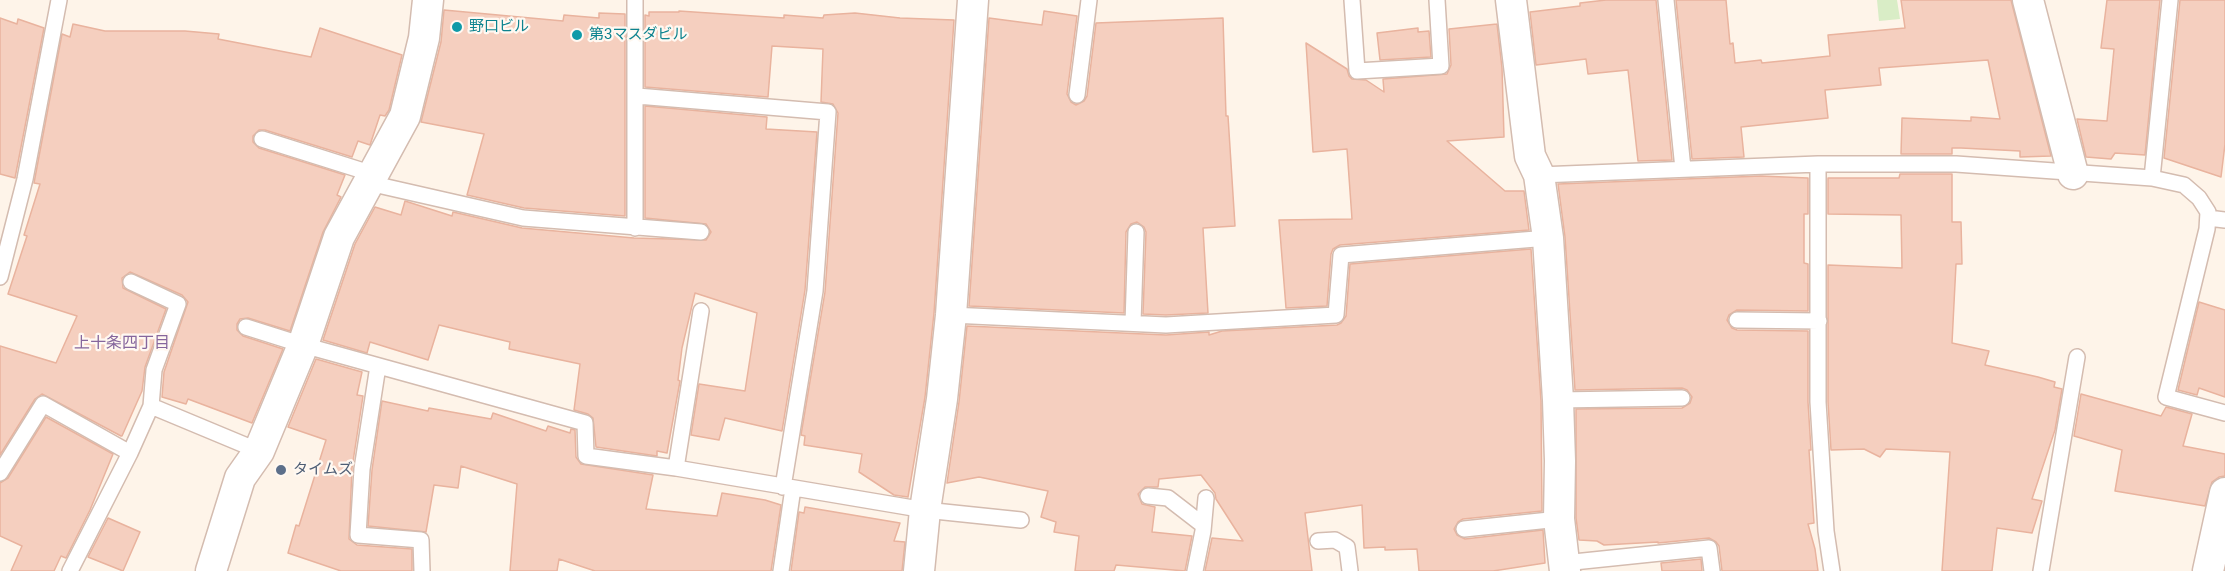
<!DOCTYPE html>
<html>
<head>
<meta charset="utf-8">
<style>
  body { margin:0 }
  canvas { display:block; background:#fef4e9 }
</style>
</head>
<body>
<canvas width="2225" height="571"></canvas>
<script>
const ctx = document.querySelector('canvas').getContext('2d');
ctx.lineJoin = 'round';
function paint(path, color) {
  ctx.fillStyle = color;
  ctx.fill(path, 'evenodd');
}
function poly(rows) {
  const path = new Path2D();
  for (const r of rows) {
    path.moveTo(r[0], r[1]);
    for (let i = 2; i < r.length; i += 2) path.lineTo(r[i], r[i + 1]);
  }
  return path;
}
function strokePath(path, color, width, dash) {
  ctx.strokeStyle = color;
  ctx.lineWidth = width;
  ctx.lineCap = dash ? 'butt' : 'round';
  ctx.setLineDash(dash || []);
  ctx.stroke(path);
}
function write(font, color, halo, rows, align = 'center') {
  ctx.font = font + ' Roboto,"Noto Sans JP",sans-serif';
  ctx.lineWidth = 4.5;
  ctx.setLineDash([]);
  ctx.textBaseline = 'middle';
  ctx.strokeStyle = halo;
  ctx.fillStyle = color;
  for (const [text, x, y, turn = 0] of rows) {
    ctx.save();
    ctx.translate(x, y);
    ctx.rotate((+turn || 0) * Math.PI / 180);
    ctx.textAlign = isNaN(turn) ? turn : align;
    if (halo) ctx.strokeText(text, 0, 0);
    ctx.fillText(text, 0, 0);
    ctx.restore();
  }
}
paint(poly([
  [1877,0,1897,0,1900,19,1879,21]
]), '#d9edc6');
const building = poly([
  [1606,0,1656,0,1672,160,1638,161,1628,70,1588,74,1586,59,1536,65,1530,12,1580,6,1580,3,1606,0],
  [1676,0,1726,0,1730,44,1733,43,1735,63,1761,60,1762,63,1830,56,1828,35,1905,28,1901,0,2011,0,2051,156,2020,157,2020,151,1961,148,1952,148,1952,154,1901,154,1902,118,1971,121,1971,117,2000,119,1988,60,1879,68,1881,85,1825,90,1828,118,1741,127,1744,157,1692,159,1676,0],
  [2107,0,2160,0,2145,155,2115,153,2111,159,2086,157,2077,119,2107,121,2114,49,2101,48,2107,0],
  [2180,0,2225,0,2225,144,2221,177,2164,158,2180,0],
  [444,10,563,21,564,15,599,18,599,13,625,14,625,216,524,208,467,195,484,134,421,122,441,42,444,10],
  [679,11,784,18,784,15,823,18,824,15,855,13,900,18,954,20,934,313,925,397,908,497,894,495,859,472,862,454,804,445,805,436,801,435,825,292,838,113,833,104,821,102,823,49,772,46,768,97,645,87,645,15,649,16,649,12,679,12,679,11],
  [1044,11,1077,16,1067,94,1071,102,1076,105,1084,101,1087,96,1096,23,1223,18,1226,116,1228,116,1235,226,1203,228,1208,313,1166,315,1143,314,1146,232,1144,227,1137,222,1131,224,1126,232,1124,313,969,306,989,18,1042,25,1044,11],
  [0,18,17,24,18,19,44,28,15,178,0,174,0,18],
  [73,24,105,31,185,31,219,34,218,39,311,57,320,28,402,55,389,110,385,116,380,115,370,145,358,141,352,157,265,130,259,130,253,136,253,142,259,148,345,175,337,195,341,197,323,232,290,331,248,318,240,319,237,324,237,330,243,336,283,349,252,423,188,399,186,404,162,397,164,372,188,302,182,295,130,272,122,278,123,288,166,309,145,367,142,391,122,436,121,436,42,394,35,399,0,455,0,346,56,363,77,316,8,294,27,236,24,235,40,184,34,183,62,34,70,37,73,24],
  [1497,24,1502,68,1504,137,1447,141,1505,191,1524,191,1529,230,1340,245,1333,249,1331,254,1327,306,1286,308,1279,220,1352,219,1347,149,1313,152,1306,43,1347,69,1349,76,1352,79,1366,80,1384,92,1383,79,1447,74,1451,65,1449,29,1497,24],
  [1418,28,1418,32,1429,31,1431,57,1380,60,1377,33,1418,28],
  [645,106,767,117,766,129,817,132,805,290,782,431,725,418,719,440,691,435,699,384,745,391,757,313,695,293,682,348,678,380,680,381,667,453,657,451,657,456,596,447,593,418,588,414,574,410,580,364,509,349,510,342,439,325,428,360,370,342,367,353,323,340,355,244,375,207,401,215,405,201,452,216,453,212,522,228,634,238,706,240,711,232,706,224,645,218,645,106],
  [1900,174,1952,174,1952,222,1961,222,1962,264,1956,264,1952,343,1989,351,1985,365,2038,377,2055,382,2054,387,2062,389,2055,430,2032,499,2042,501,2032,533,1997,528,1992,571,1942,571,1950,452,1886,449,1880,457,1864,449,1831,450,1828,402,1828,265,1902,268,1901,215,1828,214,1828,178,1899,178,1900,174],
  [1761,176,1808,178,1808,214,1804,214,1804,263,1808,264,1808,311,1737,310,1729,315,1727,320,1732,328,1737,330,1808,331,1808,402,1811,450,1809,450,1814,523,1808,524,1815,549,1818,571,1722,571,1719,546,1716,542,1709,538,1658,543,1658,542,1604,545,1597,541,1579,540,1576,518,1576,409,1682,408,1690,403,1692,397,1687,390,1682,388,1575,390,1565,237,1558,184,1761,176],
  [1531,249,1541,401,1542,511,1463,519,1458,522,1454,529,1457,535,1465,539,1543,530,1545,563,1493,571,1419,571,1417,549,1385,550,1385,547,1364,548,1362,505,1305,513,1312,571,1205,571,1212,538,1243,541,1216,499,1215,493,1201,475,1159,479,1158,487,1145,487,1138,494,1142,504,1155,507,1152,532,1192,536,1185,571,1116,565,1114,571,1075,571,1079,536,1054,532,1056,522,1041,517,1048,491,979,477,947,483,959,402,967,326,1166,335,1209,332,1209,335,1222,331,1337,325,1341,323,1346,316,1350,264,1531,249],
  [2199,302,2225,310,2225,397,2199,388,2197,395,2178,390,2199,302],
  [316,359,362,372,357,395,363,396,352,468,349,539,357,545,412,549,412,571,341,571,288,553,296,525,299,526,326,440,288,427,316,359],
  [2081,394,2161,416,2166,407,2192,414,2183,446,2225,454,2225,476,2219,477,2212,482,2205,506,2115,491,2122,450,2074,436,2081,394],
  [382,401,428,411,429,408,491,419,493,413,546,431,548,426,570,433,571,429,575,430,576,457,581,464,653,475,646,509,717,516,722,493,765,500,781,505,771,571,595,571,559,559,557,571,510,571,517,484,461,466,458,488,434,485,426,532,368,526,372,470,382,401],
  [46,417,113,454,90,510,66,558,61,556,54,571,11,571,22,546,0,536,0,483,8,478,46,417],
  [805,507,900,523,894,541,905,542,902,571,791,571,799,512,804,513,805,507],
  [108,518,140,532,123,571,88,557,108,518],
  [1701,559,1702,571,1662,571,1661,563,1701,559]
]);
paint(building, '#f5cfbf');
strokePath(building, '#e9b39e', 1.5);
const lane = poly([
  [1352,0,1357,71,1441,66,1437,0],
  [1666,0,1683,169],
  [1077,95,1089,0],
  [637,96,828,112,815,291,783,487],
  [262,139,373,174],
  [1818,164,1818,402,1826,531,1832,571],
  [1539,175,1818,164,1956,164,2152,178,2184,185,2199,198,2208,212,2207,229,2166,397,2225,413],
  [2152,178,2170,0],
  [369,183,523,218,701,232],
  [2208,218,2225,220],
  [635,228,635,0],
  [0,277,25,179,59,0],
  [131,282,178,304,154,370,151,406],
  [951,315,1166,325,1336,315,1341,255,1548,238],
  [1737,320,1819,321],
  [1133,323,1136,232],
  [246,327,303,345,585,423,586,456,676,468,925,510,1021,520],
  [378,366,362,469,358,535,421,540,422,571],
  [1558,400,1682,398],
  [676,468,701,311],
  [0,473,43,404,130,453,151,406,259,451],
  [1148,496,1168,498,1203,525],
  [1464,529,1559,519],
  [1318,541,1335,540,1347,547,1350,571],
  [1564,563,1709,548,1712,571],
  [70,571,130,453],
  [781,571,793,488],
  [1195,571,1203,531,1206,498],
  [2041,571,2077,357]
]);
const street = poly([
  [1511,0,1530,156,1539,175,1548,238,1558,400,1560,461,1559,519,1565,571],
  [2028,0,2073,174],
  [211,571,240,478,259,451,303,345,339,237,405,116,424,38,428,0],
  [919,571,925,510,942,399,951,315,973,0],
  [2208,571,2225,493]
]);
strokePath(lane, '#d4bcb0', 18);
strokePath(street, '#d4bcb0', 33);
strokePath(lane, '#fff', 15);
strokePath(street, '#fff', 30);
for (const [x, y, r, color] of [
  [457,27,6,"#0f9aa8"],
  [577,35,6,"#0f9aa8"],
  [281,470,6,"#5c6f8a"]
]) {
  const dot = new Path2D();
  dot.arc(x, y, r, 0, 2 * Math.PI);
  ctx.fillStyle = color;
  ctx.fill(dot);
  strokePath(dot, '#fff8f1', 2);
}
write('15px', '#0d838f', '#fff8f1', [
  ["野口ビル",469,27],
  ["第3マスダビル",589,35]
], 'left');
write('15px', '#4e5e75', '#fff8f1', [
  ["タイムズ",293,470]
], 'left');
write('16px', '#86669d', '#fff8f1', [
  ["上十条四丁目",122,344]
]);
</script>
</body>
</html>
